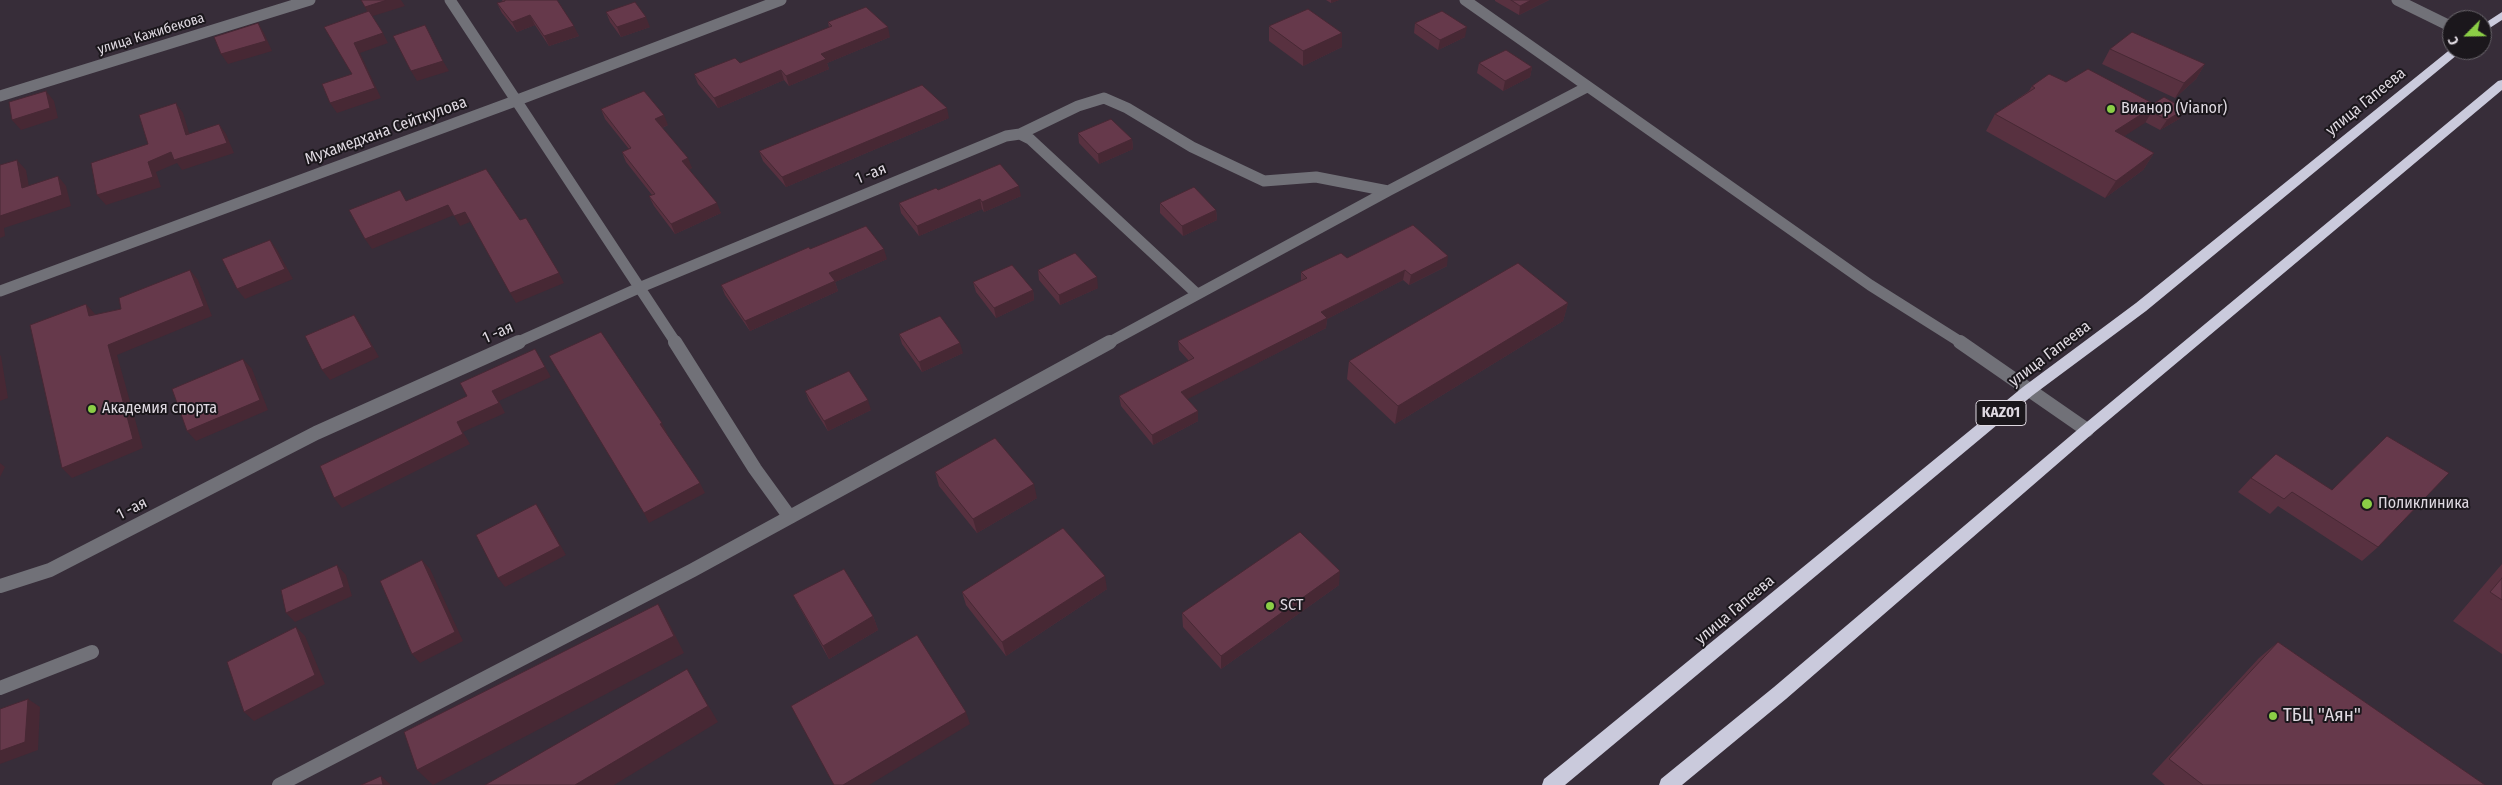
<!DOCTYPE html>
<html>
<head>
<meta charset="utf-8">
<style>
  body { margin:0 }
  #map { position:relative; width:2502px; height:785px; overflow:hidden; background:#372d39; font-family:"Fira Sans Condensed",sans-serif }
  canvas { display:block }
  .north { position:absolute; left:2442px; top:10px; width:50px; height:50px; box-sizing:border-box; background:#1b171c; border:1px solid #69656b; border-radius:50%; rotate:247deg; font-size:14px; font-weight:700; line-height:20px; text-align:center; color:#dfd9e1 }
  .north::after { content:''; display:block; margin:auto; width:18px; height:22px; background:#8bce46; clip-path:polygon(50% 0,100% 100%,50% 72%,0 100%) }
</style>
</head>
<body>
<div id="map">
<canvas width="2502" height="785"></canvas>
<div class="north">С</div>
</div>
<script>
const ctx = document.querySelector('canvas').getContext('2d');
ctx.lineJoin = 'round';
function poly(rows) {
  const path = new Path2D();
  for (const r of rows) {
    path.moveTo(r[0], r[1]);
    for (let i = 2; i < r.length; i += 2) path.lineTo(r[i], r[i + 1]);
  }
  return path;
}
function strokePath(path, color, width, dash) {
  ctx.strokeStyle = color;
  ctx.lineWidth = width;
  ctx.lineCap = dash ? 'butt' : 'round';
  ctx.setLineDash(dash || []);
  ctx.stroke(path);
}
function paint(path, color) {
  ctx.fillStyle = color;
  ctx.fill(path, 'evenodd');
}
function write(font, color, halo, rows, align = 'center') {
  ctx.font = font + ' "Fira Sans Condensed",sans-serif';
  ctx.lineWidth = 4;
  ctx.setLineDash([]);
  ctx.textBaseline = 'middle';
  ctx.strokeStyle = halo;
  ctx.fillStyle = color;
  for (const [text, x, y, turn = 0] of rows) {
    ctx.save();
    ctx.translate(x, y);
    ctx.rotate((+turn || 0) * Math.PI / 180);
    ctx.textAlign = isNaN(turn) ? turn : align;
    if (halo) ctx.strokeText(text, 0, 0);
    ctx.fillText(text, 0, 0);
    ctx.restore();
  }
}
strokePath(poly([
  [450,0,676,343],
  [1465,0,1870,285,1962,343],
  [2397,0,2452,27],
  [0,96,310,0],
  [1020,134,1030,139,1197,294],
  [0,291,515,101,781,0],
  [516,343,641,287,1006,136,1020,134,1078,106,1104,98,1127,108,1192,147,1264,181,1316,177,1388,191,1587,87],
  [1108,343,1388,191]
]), '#717178', 11);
strokePath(poly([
  [675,342,755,469,789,516],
  [1960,342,2087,430],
  [0,586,50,570,316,433,519,342],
  [0,688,92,652],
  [279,785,693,570,1110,342]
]), '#717178', 14);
paint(poly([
  [2502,12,2502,20,2482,33,2482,25,2502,12],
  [2452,48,2452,50,2463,50,2146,311,2033,395,1565,785,1542,785,1544,779,2023,387,2136,303,2452,48],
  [2502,80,2502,90,2092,434,1786,699,1682,785,1659,785,1661,779,1774,687,2082,426,2498,81,2502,80]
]), '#cacadc');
paint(poly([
  [502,0,557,0,579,36,549,46,535,25,517,32,502,13,497,3,503,2],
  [1326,0,1339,0,1331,3],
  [1495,0,1549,0,1519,15,1495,1],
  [606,12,650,27,621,37,610,22],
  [828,22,890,37,827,63,829,69,789,86,784,80,718,108,698,84,694,74,740,63,829,28],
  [1415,23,1465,37,1438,50,1414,33],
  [1269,26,1342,47,1303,66,1269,41],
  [2110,49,2205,64,2196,79,2175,98,2102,64],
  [1479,63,1532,67,1530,77,1503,91,1477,73],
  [2066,82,2153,104,2185,109,2179,119,2160,130,2145,122,2124,136,2154,153,2143,170,2105,198,1986,131,1995,114,2029,91,2032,86],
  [601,109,668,125,662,128,692,168,689,169,721,213,675,234,654,206,649,196,652,195,626,162,622,152,629,149,605,119],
  [949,118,786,187,763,161,759,151],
  [1078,133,1132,139,1133,149,1099,164,1079,143],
  [938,190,1021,196,984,212,982,209,919,236,901,213,899,203],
  [1160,203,1216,210,1217,220,1183,236,1160,213],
  [810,249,887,259,835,282,838,291,750,331,725,295,721,285],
  [1347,258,1447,266,1409,285,1403,280,1327,319,1326,328,1187,399,1198,411,1198,421,1153,445,1121,406,1119,396,1189,361,1179,350,1178,341,1301,281,1301,272],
  [1038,270,1098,288,1060,305,1039,280],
  [973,282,1033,290,1034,300,996,318,976,292],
  [1568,303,1563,321,1395,424,1347,379,1349,361],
  [899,334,963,353,922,372,902,344],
  [805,391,871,410,828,431,809,401],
  [2276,454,2378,547,2362,561,2278,506,2270,514,2238,492,2251,478],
  [935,472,1037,498,977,533,939,486],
  [2502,564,2502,654,2453,621],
  [1339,585,1221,669,1183,627,1182,613],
  [1107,589,1006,656,966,605,962,592],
  [793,595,873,616,878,630,829,659,800,608],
  [2278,642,2485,785,2165,785,2152,774,2259,658]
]), '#583140');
paint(poly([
  [387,0,401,0,405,6,370,17,365,7],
  [1331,0,1339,0,1331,3],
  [1531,0,1549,0,1519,15,1520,6],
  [530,15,535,25,517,32,512,22],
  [646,17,650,27,621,37,617,27],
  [258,23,264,33,272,51,228,64,221,54],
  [574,26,579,36,549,46,544,36],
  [888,27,890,37,827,63,829,69,789,86,786,76,821,54],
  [1467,27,1465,37,1438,50,1440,40],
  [383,33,388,43,360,53,381,98,337,113,330,103,375,88,354,43],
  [1342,33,1342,47,1303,66,1303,51],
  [443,61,449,71,417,81,411,71],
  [2205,64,2196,79,2175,98,2184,83],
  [1532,67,1530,77,1503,91,1505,81],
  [781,70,784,80,718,108,714,98],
  [46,91,54,101,58,118,21,130,12,120],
  [176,103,183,113,193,146,186,135],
  [2156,105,2145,123,2104,149,2115,131],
  [947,108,949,118,786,187,782,177],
  [2185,109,2179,119,2160,130,2167,120],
  [664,115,668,125,659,129,655,119],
  [219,124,226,134,234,153,182,170,177,163,156,172,161,187,106,205,97,195,148,162],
  [1132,139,1133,149,1099,164,1098,154],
  [2154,153,2143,170,2105,198,2116,181],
  [688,158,692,168,686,171,682,161],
  [17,160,26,170,31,198,22,188],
  [58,176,66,186,71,206,4,228,5,236,0,238,0,216],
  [1019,186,1021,196,984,212,982,202],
  [980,199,982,209,919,236,917,226],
  [717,203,721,213,675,234,671,224],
  [448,205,454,215,372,249,365,239],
  [1216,210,1217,220,1183,236,1182,226],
  [465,212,470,222,460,226,454,216],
  [270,240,277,250,293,279,245,299,237,289],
  [884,249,887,259,835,282,838,291,750,331,745,321,829,273],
  [1448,256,1447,266,1409,285,1411,275],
  [190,270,198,280,212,316,117,355,143,448,72,478,62,468,108,345],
  [1405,270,1403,280,1327,319,1326,328,1182,402,1181,392,1321,312],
  [559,273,564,283,516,303,510,293],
  [1097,277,1098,288,1060,305,1059,295],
  [1033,290,1034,300,996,318,994,308],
  [1568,303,1563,321,1395,424,1398,406],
  [86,304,95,314,98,326,89,316],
  [354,315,361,325,379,357,330,380,322,370],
  [960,343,963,353,922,372,919,362],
  [535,349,551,377,499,401,505,413,463,432,470,444,342,508,334,498,457,422,492,391],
  [0,355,1,356,8,398,0,401],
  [243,359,252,369,268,410,196,441,187,431],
  [868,400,871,410,828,431,824,421],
  [1198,411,1198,421,1153,445,1152,435],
  [662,423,667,433,666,434,660,424],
  [0,463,5,467,0,477],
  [700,483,705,493,649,523,644,513],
  [1034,484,1037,498,977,533,973,519],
  [536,504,543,514,566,555,505,587,498,578],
  [422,560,430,569,463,641,420,663,412,654],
  [337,565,346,575,352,596,295,622,286,613],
  [1340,571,1339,585,1221,669,1221,656],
  [1105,576,1107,589,1006,656,1002,642],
  [658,604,668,621,684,653,433,785,417,770],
  [873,616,878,630,829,659,823,646],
  [296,627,305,636,325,684,254,721,244,712],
  [687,669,718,722,614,785,575,785],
  [28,699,40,707,38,750,0,764,0,751],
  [966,712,970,724,869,785,843,785],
  [381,776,390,784,390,785,383,785]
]), '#472834');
const building = poly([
  [361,0,387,0,365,7,361,0],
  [505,0,557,0,574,26,544,36,530,15,512,22,497,3,505,1,505,0],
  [1511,0,1531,0,1520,6,1511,0],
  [635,2,646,17,617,27,606,12,635,2],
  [866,7,888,27,821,54,826,59,786,76,781,70,714,98,694,74,735,58,740,63,832,26,828,22,866,7],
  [1308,9,1342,33,1303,51,1269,26,1308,9],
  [369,11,383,33,354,43,375,88,330,103,322,84,352,74,324,27,369,11],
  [1442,11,1467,27,1440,40,1415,23,1442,11],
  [258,23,266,41,221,54,214,37,258,23],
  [425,25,443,61,411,71,393,36,425,25],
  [2132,32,2205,64,2184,83,2110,49,2132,32],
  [1506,50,1532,67,1505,81,1479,63,1506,50],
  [2088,69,2156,105,2115,131,2154,153,2116,181,1995,114,2035,88,2032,86,2049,74,2066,82,2088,69],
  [922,85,947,108,782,177,759,151,922,85],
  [46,91,50,108,12,120,9,102,46,91],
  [644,91,664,115,655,119,688,158,682,161,717,203,671,224,649,196,655,194,622,152,631,148,601,109,644,91],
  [2164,97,2185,109,2167,120,2151,112,2156,105,2153,104,2164,97],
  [176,103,186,135,219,124,227,143,174,160,171,152,148,162,153,177,97,195,91,163,148,144,139,115,176,103],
  [1111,119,1132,139,1098,154,1078,133,1111,119],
  [17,160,22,188,58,176,62,195,0,216,0,165,17,160],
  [1000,164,1019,186,982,202,980,199,917,226,899,203,936,188,938,190,1000,164],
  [486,169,520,220,526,218,559,273,510,293,465,212,454,216,448,205,365,239,349,210,400,190,406,201,486,169],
  [1194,187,1216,210,1182,226,1160,203,1194,187],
  [1413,225,1448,256,1411,275,1405,270,1321,312,1327,318,1181,392,1198,411,1152,435,1119,396,1194,358,1178,341,1307,278,1301,272,1341,253,1347,258,1413,225],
  [866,226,884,249,829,273,835,281,745,321,721,285,809,247,810,249,866,226],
  [270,240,285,269,237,289,222,259,270,240],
  [1075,253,1097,277,1059,295,1038,270,1075,253],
  [1518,263,1568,303,1398,406,1349,361,1518,263],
  [1012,265,1033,290,994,308,973,282,1012,265],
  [190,270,204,306,108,345,133,439,62,468,30,325,86,304,89,316,121,309,119,298,190,270],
  [354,315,372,347,322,370,305,336,354,315],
  [940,316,960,343,919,362,899,334,940,316],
  [601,332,662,423,660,424,700,483,644,513,549,356,601,332],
  [535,349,545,367,492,391,499,403,457,422,463,434,334,498,320,466,467,396,460,383,535,349],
  [243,359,260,400,187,431,172,389,243,359],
  [849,371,868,400,824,421,805,391,849,371],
  [2387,436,2449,473,2378,547,2292,492,2284,499,2251,478,2276,454,2332,490,2387,436],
  [995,438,1034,484,973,519,935,472,995,438],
  [536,504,560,546,498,578,476,535,536,504],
  [1063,528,1105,576,1002,642,962,592,1063,528],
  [1300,532,1340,571,1221,656,1182,613,1300,532],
  [422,560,455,632,412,654,380,581,422,560],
  [337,565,344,587,286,613,281,590,337,565],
  [844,569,873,616,823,646,793,595,844,569],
  [2502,578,2502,600,2490,592,2502,578],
  [658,604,674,636,417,770,404,732,658,604],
  [296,627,315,675,244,712,227,662,296,627],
  [917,635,966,712,843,785,834,785,791,706,917,635],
  [2278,642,2485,785,2203,785,2169,759,2278,642],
  [687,669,708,706,575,785,485,785,687,669],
  [28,699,25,742,0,751,0,709,28,699],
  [381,776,383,785,361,785,381,776]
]);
paint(building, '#66394b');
strokePath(building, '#472834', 1);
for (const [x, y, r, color] of [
  [2111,109,5,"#8bce46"],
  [92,409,5,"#8bce46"],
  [2367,504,6,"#8bce46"],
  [1270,606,5,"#8bce46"],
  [2273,716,5,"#8bce46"]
]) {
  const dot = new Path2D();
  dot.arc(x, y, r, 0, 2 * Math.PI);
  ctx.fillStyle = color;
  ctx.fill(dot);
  strokePath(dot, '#1b171c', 2);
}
write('14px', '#dfd9e1', '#1b171c', [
  ["улица Кажибекова",151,34,-17]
]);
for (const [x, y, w] of [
  [2001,413,50]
]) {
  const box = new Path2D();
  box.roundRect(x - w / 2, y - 12.5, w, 25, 4);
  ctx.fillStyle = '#1b171c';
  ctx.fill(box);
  strokePath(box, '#dfd9e1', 1);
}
write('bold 15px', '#dfd9e1', null, [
  ["KАZ01",2001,413]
]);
write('16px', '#dfd9e1', '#1b171c', [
  ["улица Гапеева",2366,102,-39],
  ["Мухамедхана Сейткулова",386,131,-20],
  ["1 -ая",871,174,-22],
  ["1 -ая",498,333,-24],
  ["улица Гапеева",2050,354,-37],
  ["1 -ая",132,509,-27],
  ["улица Гапеева",1735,610,-40]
]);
write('16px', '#dfd9e1', '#1b171c', [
  ["Вианор (Vianor)",2121,109],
  ["Академия спорта",102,409],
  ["Поликлиника",2378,504],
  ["SCT",1280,606]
], 'left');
write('19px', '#dfd9e1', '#1b171c', [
  ["ТБЦ \"Аян\"",2283,716]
], 'left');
</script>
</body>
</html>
